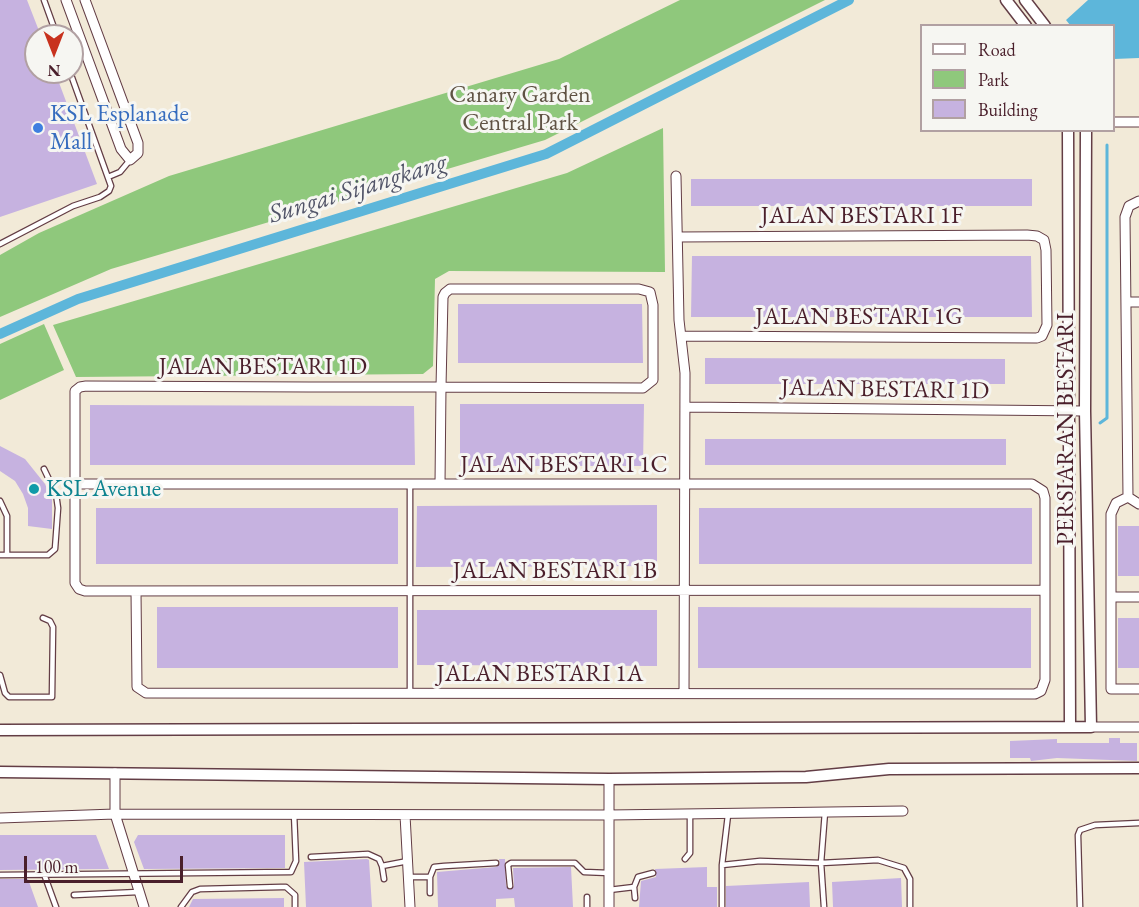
<!DOCTYPE html>
<html>
<head>
<meta charset="utf-8">
<style>
  body { margin:0 }
  #map { position:relative; width:1139px; height:907px; overflow:hidden; background:#f2ead8; font-family:"EB Garamond",serif }
  canvas { display:block }
  .legend { position:absolute; left:920px; top:24px; width:195px; height:108px; box-sizing:border-box; background:#f6f6f2; border:2px solid #b1a0a2; margin:0; padding:8px 10px; list-style:none; font-size:18px; color:#4a1f2b }
  .legend li { display:flex; align-items:center; gap:12px; height:30px }
  .legend b { width:30px; border:2px solid #b1a0a2 }
  .north { position:absolute; left:24px; top:24px; width:60px; height:60px; box-sizing:border-box; background:#f6f6f2; border:2px solid #b1a0a2; border-radius:50%; rotate:180deg; font-size:16px; font-weight:700; line-height:24px; text-align:center; color:#4a1f2b }
  .north::after { content:''; display:block; margin:auto; width:21px; height:27px; background:#c8321e; clip-path:polygon(50% 0,100% 100%,50% 72%,0 100%) }
  .scale { position:absolute; left:24px; top:856px; width:159px; height:27px; box-sizing:border-box; border:3px solid #4a1f2b; border-top:0; padding-left:8px; font-size:18px; line-height:21px; white-space:nowrap; color:#4a1f2b; -webkit-text-stroke:4px #f6f6f2; paint-order:stroke }
</style>
</head>
<body>
<div id="map">
<canvas width="1139" height="907"></canvas>
<ul class="legend">
<li><b style="height:8px;background:#fff"></b>Road</li>
<li><b style="height:16px;background:#8fc87c"></b>Park</li>
<li><b style="height:16px;background:#c6b2e0"></b>Building</li>
</ul>
<div class="north">N</div>
<div class="scale">100 m</div>
</div>
<script>
const ctx = document.querySelector('canvas').getContext('2d');
ctx.lineJoin = 'round';
function paint(path, color) {
  ctx.fillStyle = color;
  ctx.fill(path, 'evenodd');
}
function poly(rows) {
  const path = new Path2D();
  for (const r of rows) {
    path.moveTo(r[0], r[1]);
    for (let i = 2; i < r.length; i += 2) path.lineTo(r[i], r[i + 1]);
  }
  return path;
}
function strokePath(path, color, width, dash) {
  ctx.strokeStyle = color;
  ctx.lineWidth = width;
  ctx.lineCap = dash ? 'butt' : 'round';
  ctx.setLineDash(dash || []);
  ctx.stroke(path);
}
function write(font, color, halo, rows, align = 'center') {
  ctx.font = font + ' "EB Garamond",serif';
  ctx.lineWidth = 6;
  ctx.setLineDash([]);
  ctx.textBaseline = 'middle';
  ctx.strokeStyle = halo;
  ctx.fillStyle = color;
  for (const [text, x, y, turn = 0] of rows) {
    ctx.save();
    ctx.translate(x, y);
    ctx.rotate((+turn || 0) * Math.PI / 180);
    ctx.textAlign = isNaN(turn) ? turn : align;
    if (halo) ctx.strokeText(text, 0, 0);
    ctx.fillText(text, 0, 0);
    ctx.restore();
  }
}
paint(poly([
  [680,0,825,0,545,140,111,269,0,317,0,255,39,233,169,176,559,59],
  [663,128,665,272,449,271,435,279,433,366,423,374,76,377,53,325,567,173],
  [44,324,64,370,0,400,0,344]
]), '#8fc87c');
paint(poly([
  [1088,0,1139,0,1139,58,1114,59,1114,26,1070,25,1066,20]
]), '#5db6da');
strokePath(poly([
  [1100,423,1107,418,1107,145]
]), '#5db6da', 3);
strokePath(poly([
  [0,334,78,299,546,154,849,0]
]), '#5db6da', 10);
paint(poly([
  [0,0,27,0,41,36,36,36,36,72,55,72,97,184,0,217],
  [691,179,1032,179,1032,206,691,206],
  [692,256,1031,256,1032,317,691,317],
  [458,304,642,304,643,363,458,363],
  [705,358,1005,359,1005,384,705,384],
  [460,404,644,404,643,466,460,466],
  [90,405,414,406,415,465,90,465],
  [705,439,1006,439,1006,465,705,465],
  [0,446,25,459,45,484,52,500,52,529,28,526,28,508,23,494,15,481,0,471],
  [657,505,657,566,416,567,417,506],
  [96,508,398,508,398,564,96,564],
  [699,508,1032,508,1032,564,699,564],
  [1118,526,1139,526,1139,576,1118,576],
  [157,607,398,607,398,668,157,668],
  [698,607,1031,608,1031,668,698,668],
  [417,610,657,610,657,666,417,665],
  [1118,618,1139,618,1139,668,1118,668],
  [1109,738,1120,738,1120,743,1137,743,1137,761,1057,758,1031,761,1030,758,1010,758,1010,741,1057,739,1057,743,1109,743],
  [0,835,96,835,109,869,0,870],
  [138,835,285,835,285,868,144,869,134,842],
  [367,859,369,860,372,907,306,907,304,862],
  [499,859,505,859,506,886,510,890,514,886,513,868,571,867,573,907,515,907,514,898,496,899,496,907,438,907,437,872,496,867,500,864],
  [707,867,707,887,717,887,717,907,639,907,641,881,656,877,655,869],
  [901,878,902,907,833,907,832,882],
  [0,879,28,879,38,907,0,907],
  [809,882,810,907,726,907,726,886],
  [284,898,284,907,189,907,193,899]
]), '#c6b2e0');
const service = poly([
  [44,0,57,36],
  [108,177,120,172,130,160],
  [0,244,73,206,100,197,109,191,111,186,70,72],
  [0,501,7,516,7,555],
  [0,555,48,555,55,549,58,508,56,494,44,469],
  [0,675,5,693,9,697,52,697,53,627,50,621,43,618],
  [410,693,410,484],
  [728,815,722,865,760,861,821,863,825,812],
  [311,857,368,854,379,859,382,866],
  [685,859,690,853,690,813],
  [722,865,722,907],
  [44,874,56,907],
  [0,875,291,872,296,861,294,813],
  [408,877,430,877,434,867,444,866,496,863],
  [430,877,430,893],
  [384,879,382,866,408,861],
  [510,886,508,865,511,863,575,863,584,872,609,873],
  [634,887,638,877,653,873],
  [609,890,634,887,635,898],
  [74,895,138,892],
  [587,897,587,907],
  [181,907,192,892,200,889,281,887,286,887,295,895,295,907],
  [824,907,821,863,878,860,904,868,910,879,910,907],
  [1080,907,1078,835,1080,830,1095,825,1139,823]
]);
const minor = poly([
  [66,0,121,149,130,160,138,153,138,143,85,0],
  [1114,122,1139,122],
  [676,176,679,320,685,373,684,693],
  [678,237,1027,235,1037,236,1044,240,1046,250,1047,325,1042,336,1037,338,681,336],
  [1126,302,1139,302],
  [685,407,1085,411],
  [75,484,1032,484,1043,491,1045,498,1045,680,1041,691,1035,694,146,693,137,687,136,591],
  [440,484,441,387,443,297,445,293,450,289,639,289,650,292,653,305,653,380,643,388,441,387,309,387,86,386,80,387,75,391,75,583,79,589,85,591,1045,590],
  [1128,497,1125,217,1129,206,1139,201],
  [1128,497,1116,503,1111,514,1111,689,1139,689],
  [1128,497,1139,504],
  [1111,597,1139,597],
  [1091,727,1139,727],
  [115,773,115,814,144,907],
  [609,779,609,907],
  [405,815,410,907],
  [0,818,115,814,609,815,903,811]
]);
const tertiary = poly([
  [1006,0,1026,26],
  [1025,0,1045,26],
  [1068,130,1070,727],
  [0,730,1091,727,1085,411,1086,130],
  [0,772,609,779,806,777,889,769,1139,768]
]);
strokePath(service, '#633d45', 7);
strokePath(minor, '#633d45', 11);
strokePath(tertiary, '#633d45', 13);
strokePath(service, '#fff', 4.5);
strokePath(minor, '#fff', 9);
strokePath(tertiary, '#fff', 10);
for (const [x, y, r, color] of [
  [38,128,6,"#3f7fe0"],
  [34,489,6,"#0f9aa8"]
]) {
  const dot = new Path2D();
  dot.arc(x, y, r, 0, 2 * Math.PI);
  ctx.fillStyle = color;
  ctx.fill(dot);
  strokePath(dot, '#f6f6f2', 2);
}
write('24px', '#5f5243', '#f6f6f2', [
  ["Canary Garden",520,95],
  ["Central Park",520,123]
]);
write('24px', '#366cbe', '#f6f6f2', [
  ["KSL Esplanade",50,114],
  ["Mall",50,142]
], 'left');
write('24px', '#4a1f2b', '#f6f6f2', [
  ["JALAN BESTARI 1F",862,216],
  ["JALAN BESTARI 1G",859,317],
  ["JALAN BESTARI 1D",263,367],
  ["JALAN BESTARI 1D",885,390,1],
  ["PERSIARAN BESTARI",1066,429,-90],
  ["JALAN BESTARI 1C",564,465],
  ["JALAN BESTARI 1B",555,571],
  ["JALAN BESTARI 1A",540,674]
]);
write('24px', '#0d838f', '#f6f6f2', [
  ["KSL Avenue",46,489]
], 'left');
write('italic 26px', '#515468', '#f6f6f2', [
  ["Sungai Sijangkang",358,189,-17]
]);
</script>
</body>
</html>
